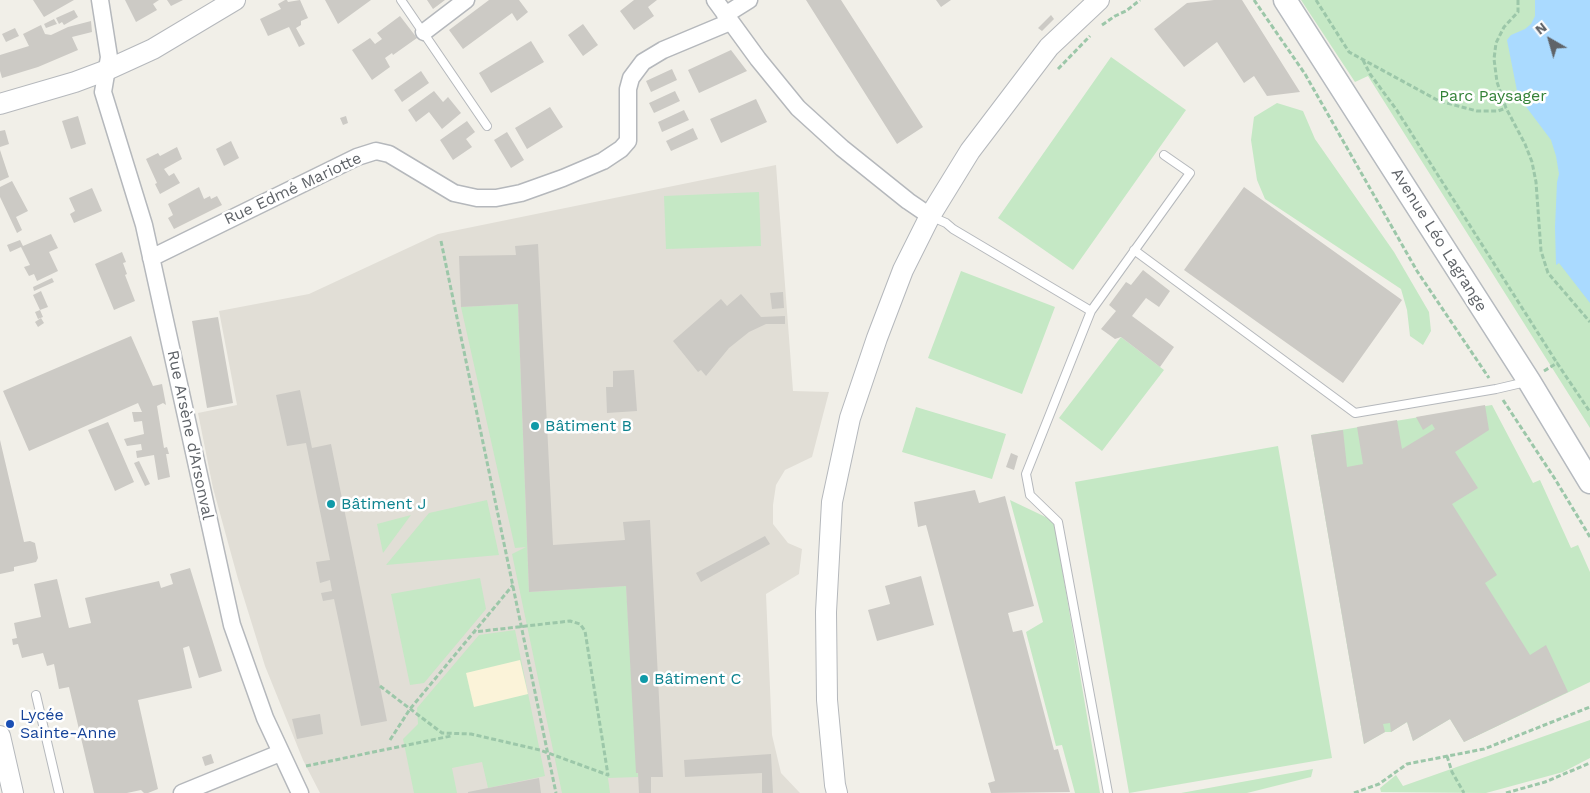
<!DOCTYPE html>
<html>
<head>
<meta charset="utf-8">
<style>
  body { margin:0 }
  #map { position:relative; width:1590px; height:793px; overflow:hidden; background:#f1efe8; font-family:"Work Sans",sans-serif }
  canvas { display:block }
  .north { position:absolute; left:1525px; top:15px; width:50px; height:50px; -webkit-text-stroke:4px #fff; paint-order:stroke; rotate:322deg; font-size:14px; font-weight:700; line-height:20px; text-align:center; color:#5f6368 }
  .north::after { content:''; display:block; margin:auto; width:18px; height:22px; background:#5f6368; clip-path:polygon(50% 0,100% 100%,50% 72%,0 100%) }
</style>
</head>
<body>
<div id="map">
<canvas width="1590" height="793"></canvas>
<div class="north">N</div>
</div>
<script>
const ctx = document.querySelector('canvas').getContext('2d');
ctx.lineJoin = 'round';
function paint(path, color) {
  ctx.fillStyle = color;
  ctx.fill(path, 'evenodd');
}
function poly(rows) {
  const path = new Path2D();
  for (const r of rows) {
    path.moveTo(r[0], r[1]);
    for (let i = 2; i < r.length; i += 2) path.lineTo(r[i], r[i + 1]);
  }
  return path;
}
function strokePath(path, color, width, dash) {
  ctx.strokeStyle = color;
  ctx.lineWidth = width;
  ctx.lineCap = dash ? 'butt' : 'round';
  ctx.setLineDash(dash || []);
  ctx.stroke(path);
}
function write(font, color, halo, rows, align = 'center') {
  ctx.font = font + ' "Work Sans",sans-serif';
  ctx.lineWidth = 5;
  ctx.setLineDash([]);
  ctx.textBaseline = 'middle';
  ctx.strokeStyle = halo;
  ctx.fillStyle = color;
  for (const [text, x, y, turn = 0] of rows) {
    ctx.save();
    ctx.translate(x, y);
    ctx.rotate((+turn || 0) * Math.PI / 180);
    ctx.textAlign = isNaN(turn) ? turn : align;
    if (halo) ctx.strokeText(text, 0, 0);
    ctx.fillText(text, 0, 0);
    ctx.restore();
  }
}
paint(poly([
  [776,165,793,391,829,392,812,457,785,470,776,485,773,505,773,524,788,543,802,549,799,574,766,594,772,735,781,773,800,793,320,793,303,760,265,666,238,579,213,488,198,413,237,405,219,311,309,294,438,234]
]), '#e1ded6');
paint(poly([
  [1301,0,1590,0,1590,428,1368,76,1355,82],
  [1111,57,1186,110,1073,270,998,218],
  [1277,103,1303,111,1315,139,1394,252,1429,312,1431,331,1423,345,1410,336,1407,310,1401,289,1265,199,1257,180,1251,140,1254,117],
  [759,192,761,246,666,249,664,196],
  [961,271,1055,307,1022,394,928,358],
  [518,304,529,592,626,586,638,777,608,778,610,793,562,793,512,554,526,547,515,548,461,307],
  [1121,337,1164,370,1102,451,1059,418],
  [1492,405,1533,483,1540,480,1571,548,1578,545,1590,572,1590,682,1464,742,1450,719,1413,741,1407,722,1391,732,1385,732,1364,744,1311,435],
  [916,407,1006,434,992,479,902,452],
  [1278,446,1332,758,1129,793,1075,482],
  [487,500,499,555,386,565,429,513],
  [1010,500,1054,521,1100,793,1075,793,1062,745,1056,746,1026,632,1043,622],
  [411,515,383,553,377,524],
  [480,578,486,609,424,683,410,685,391,594],
  [515,630,545,776,488,788,482,762,452,768,457,793,414,793,403,739,418,724,417,708,479,635],
  [1590,720,1590,758,1563,772,1486,793,1381,792,1380,788,1396,775,1403,786],
  [1313,769,1311,777,1247,793,1181,793]
]), '#c5e8c5');
paint(poly([
  [520,660,528,694,474,707,466,673]
]), '#fbf3d9');
paint(poly([
  [1535,0,1590,0,1590,303,1559,263,1556,265,1555,227,1557,182,1559,174,1556,156,1551,140,1518,96,1507,40,1511,35,1525,29,1531,24,1535,16]
]), '#aadaff');
paint(poly([
  [33,0,74,0,44,17],
  [125,0,159,0,153,4,157,10,136,22],
  [167,0,183,0,171,6],
  [285,0,287,0,288,2,300,0,308,18,301,21,301,25,296,28,305,44,299,47,289,27,268,36,260,19,281,9,278,4],
  [325,0,371,0,338,24],
  [427,0,445,0,433,9],
  [489,0,519,0,528,12,517,21,512,13,463,49,449,30],
  [634,0,657,0,648,7,654,16,634,30,620,11],
  [806,0,841,0,923,127,897,144],
  [936,0,951,0,941,7],
  [1214,0,1242,0,1300,92,1267,96,1254,76,1244,83,1217,42,1184,67,1154,29,1187,3],
  [74,10,78,17,64,25,62,22,59,24,56,18],
  [1051,15,1054,19,1042,31,1038,28],
  [400,16,417,38,393,55,392,53,385,58,390,67,372,80,352,50,370,38,375,44,382,39,377,33],
  [54,19,57,24,46,28,44,24],
  [91,21,92,32,72,37,78,50,38,67,2,78,0,71,0,55,29,46,23,34,41,25,45,34,51,35,68,27],
  [583,24,598,45,583,56,568,35],
  [15,28,19,36,6,42,2,34],
  [531,41,544,62,491,93,479,73],
  [731,50,747,71,699,93,688,70],
  [672,69,677,80,651,92,646,81],
  [421,71,429,83,402,102,394,90],
  [434,91,443,102,448,97,461,113,442,129,429,112,416,122,408,110],
  [675,91,680,101,654,113,649,103],
  [756,99,767,122,721,143,710,119],
  [550,107,563,127,527,149,515,128],
  [684,110,689,120,662,132,658,122],
  [78,116,86,144,71,149,62,121],
  [346,116,348,123,343,125,340,118],
  [467,121,475,132,466,139,472,147,453,160,440,140],
  [693,128,698,139,671,151,666,141],
  [5,130,9,144,0,147,0,131],
  [507,132,524,160,511,168,494,140],
  [231,141,239,158,224,166,216,149],
  [177,147,182,159,164,169,169,176,174,173,180,183,160,194,155,184,157,183,146,159,158,153,160,156],
  [0,150,9,177,0,181],
  [12,181,28,211,16,217,22,230,17,233,0,197,0,187],
  [199,187,204,199,210,196,211,199,217,196,222,205,174,229,168,218,173,215,168,204],
  [1244,187,1402,300,1343,383,1184,270],
  [92,188,102,211,74,223,70,214,75,211,69,198],
  [51,234,58,248,49,252,58,271,37,281,34,274,29,276,24,267,30,265,21,247,10,252,7,245,20,240,23,246],
  [538,244,553,545,625,540,623,522,650,520,663,777,651,777,651,793,639,793,638,773,636,773,626,586,529,592,518,304,461,307,459,256,516,255,515,246],
  [122,252,126,262,123,263,127,274,125,275,135,301,114,310,95,264],
  [1143,270,1170,291,1159,307,1146,298,1132,316,1174,347,1160,367,1121,337,1115,339,1101,329,1116,311,1109,305,1126,282,1131,285],
  [52,278,54,282,34,291,33,287],
  [41,291,48,307,40,310,33,295],
  [783,292,784,308,772,309,770,293],
  [741,294,761,317,785,316,785,324,766,324,749,332,729,348,706,376,701,370,698,372,673,341,721,299,727,306],
  [40,310,43,317,38,319,35,312],
  [218,317,233,403,207,408,192,321],
  [41,318,44,323,38,327,35,322],
  [131,336,153,386,162,384,166,405,163,403,157,406,164,448,167,447,169,454,166,454,170,477,158,480,154,455,137,458,136,451,142,450,141,444,127,446,124,439,144,434,142,421,134,422,132,412,142,412,138,403,29,451,3,391],
  [634,370,637,411,607,413,606,387,613,387,613,371],
  [300,390,312,448,331,444,387,721,361,726,334,599,323,601,321,593,332,591,330,580,320,583,316,562,330,560,306,443,287,446,276,395],
  [1485,405,1489,430,1455,452,1478,488,1452,504,1497,575,1485,583,1530,655,1546,645,1568,692,1464,742,1450,719,1413,741,1407,722,1391,732,1390,723,1383,724,1385,732,1364,744,1311,435,1343,430,1347,467,1363,464,1357,427,1397,420,1402,449,1435,429,1432,424,1423,430,1416,417],
  [108,422,134,482,115,491,88,430],
  [0,440,24,542,30,541,35,543,38,558,36,562,14,567,14,571,0,574],
  [1011,453,1018,456,1014,470,1006,467],
  [139,461,150,484,145,486,134,463],
  [975,490,979,503,1005,496,1034,606,1008,613,1013,632,1022,630,1054,750,1058,749,1070,792,991,793,988,783,995,781,926,525,918,527,914,502],
  [765,536,770,544,701,582,696,573],
  [190,568,222,671,199,678,189,646,183,648,192,688,138,700,158,789,148,793,144,793,141,790,127,793,94,793,69,687,59,689,54,664,47,666,43,653,22,658,18,644,13,645,12,639,17,638,14,623,41,617,34,584,57,579,69,628,91,623,85,598,159,581,161,588,173,584,170,574],
  [921,576,934,625,877,641,868,610,890,604,885,586],
  [320,714,323,734,297,739,292,719],
  [211,754,214,763,205,766,202,757],
  [771,754,773,793,762,793,762,773,685,777,684,760],
  [539,778,541,793,468,793,468,792]
]), '#cccac5');
const service = poly([
  [401,0,487,126],
  [930,216,946,223,953,229,1091,311,1026,474,1030,495,1058,522,1108,793],
  [1134,250,1355,413,1496,389,1526,382],
  [1091,311,1190,173,1164,155],
  [36,695,59,793]
]);
const minor = poly([
  [100,0,109,57,103,92,144,225,232,625,265,718,300,793],
  [715,0,758,59,798,108,842,148,908,201,930,216],
  [725,15,749,0],
  [424,32,466,0],
  [151,258,357,157,376,151,389,154,454,193,477,198,496,198,521,193,563,178,603,161,621,149,628,141,628,89,631,78,643,62,663,50,730,22],
  [182,793,280,753]
]);
const tertiary = poly([
  [0,104,75,82,107,70,153,49,235,0],
  [0,736,13,793],
  [837,793,835,785,827,700,826,612,832,502,850,418,877,338,903,270,930,216,970,151,1049,47,1099,0]
]);
const secondary = poly([
  [1285,0,1529,381,1590,482]
]);
strokePath(service, '#b5b8bc', 10);
strokePath(minor, '#b5b8bc', 19);
strokePath(tertiary, '#b5b8bc', 22);
strokePath(secondary, '#b6babf', 25);
strokePath(poly([
  [1254,0,1305,74,1417,271,1489,378],
  [1316,0,1349,52,1439,101,1477,111,1498,111,1506,108],
  [1518,0,1518,12,1504,27,1496,43,1494,59,1497,82,1506,108,1525,144,1532,162,1536,182,1541,251,1548,273,1590,322],
  [1102,25,1115,16,1126,11,1140,0],
  [1363,60,1370,74,1396,109,1557,363],
  [1058,69,1090,36],
  [441,241,556,793],
  [1544,371,1557,363,1590,412],
  [1503,400,1555,479,1590,537],
  [380,686,442,733,471,734,540,750,608,775,585,631,580,624,570,621,474,632],
  [390,740,410,709,513,585],
  [1447,756,1452,772,1464,793],
  [306,766,451,736],
  [1354,793,1379,784,1407,764,1484,749,1590,707],
  [1506,793,1545,782,1590,763]
]), '#9cc7a9', 3, [5, 2.5]);
strokePath(service, '#fff', 8);
strokePath(minor, '#fff', 16);
strokePath(tertiary, '#fff', 20);
strokePath(secondary, '#fff', 22);
for (const [x, y, r, color] of [
  [535,426,5,"#0f9aa8"],
  [331,504,5,"#0f9aa8"],
  [644,679,5,"#0f9aa8"],
  [10,724,5,"#1a4fb4"]
]) {
  const dot = new Path2D();
  dot.arc(x, y, r, 0, 2 * Math.PI);
  ctx.fillStyle = color;
  ctx.fill(dot);
  strokePath(dot, '#fff', 2);
}
write('16px', '#348238', '#fff', [
  ["Parc Paysager",1493,96]
]);
write('16px', '#5f6368', '#fff', [
  ["Rue Edmé Mariotte",293,189,-25],
  ["Avenue Léo Lagrange",1439,240,58],
  ["Rue Arsène d'Arsonval",190,435,78]
]);
write('16px', '#0d838f', '#fff', [
  ["Bâtiment B",545,426],
  ["Bâtiment J",341,504],
  ["Bâtiment C",654,679]
], 'left');
write('16px', '#164399', '#fff', [
  ["Lycée",20,715],
  ["Sainte-Anne",20,733]
], 'left');
</script>
</body>
</html>
